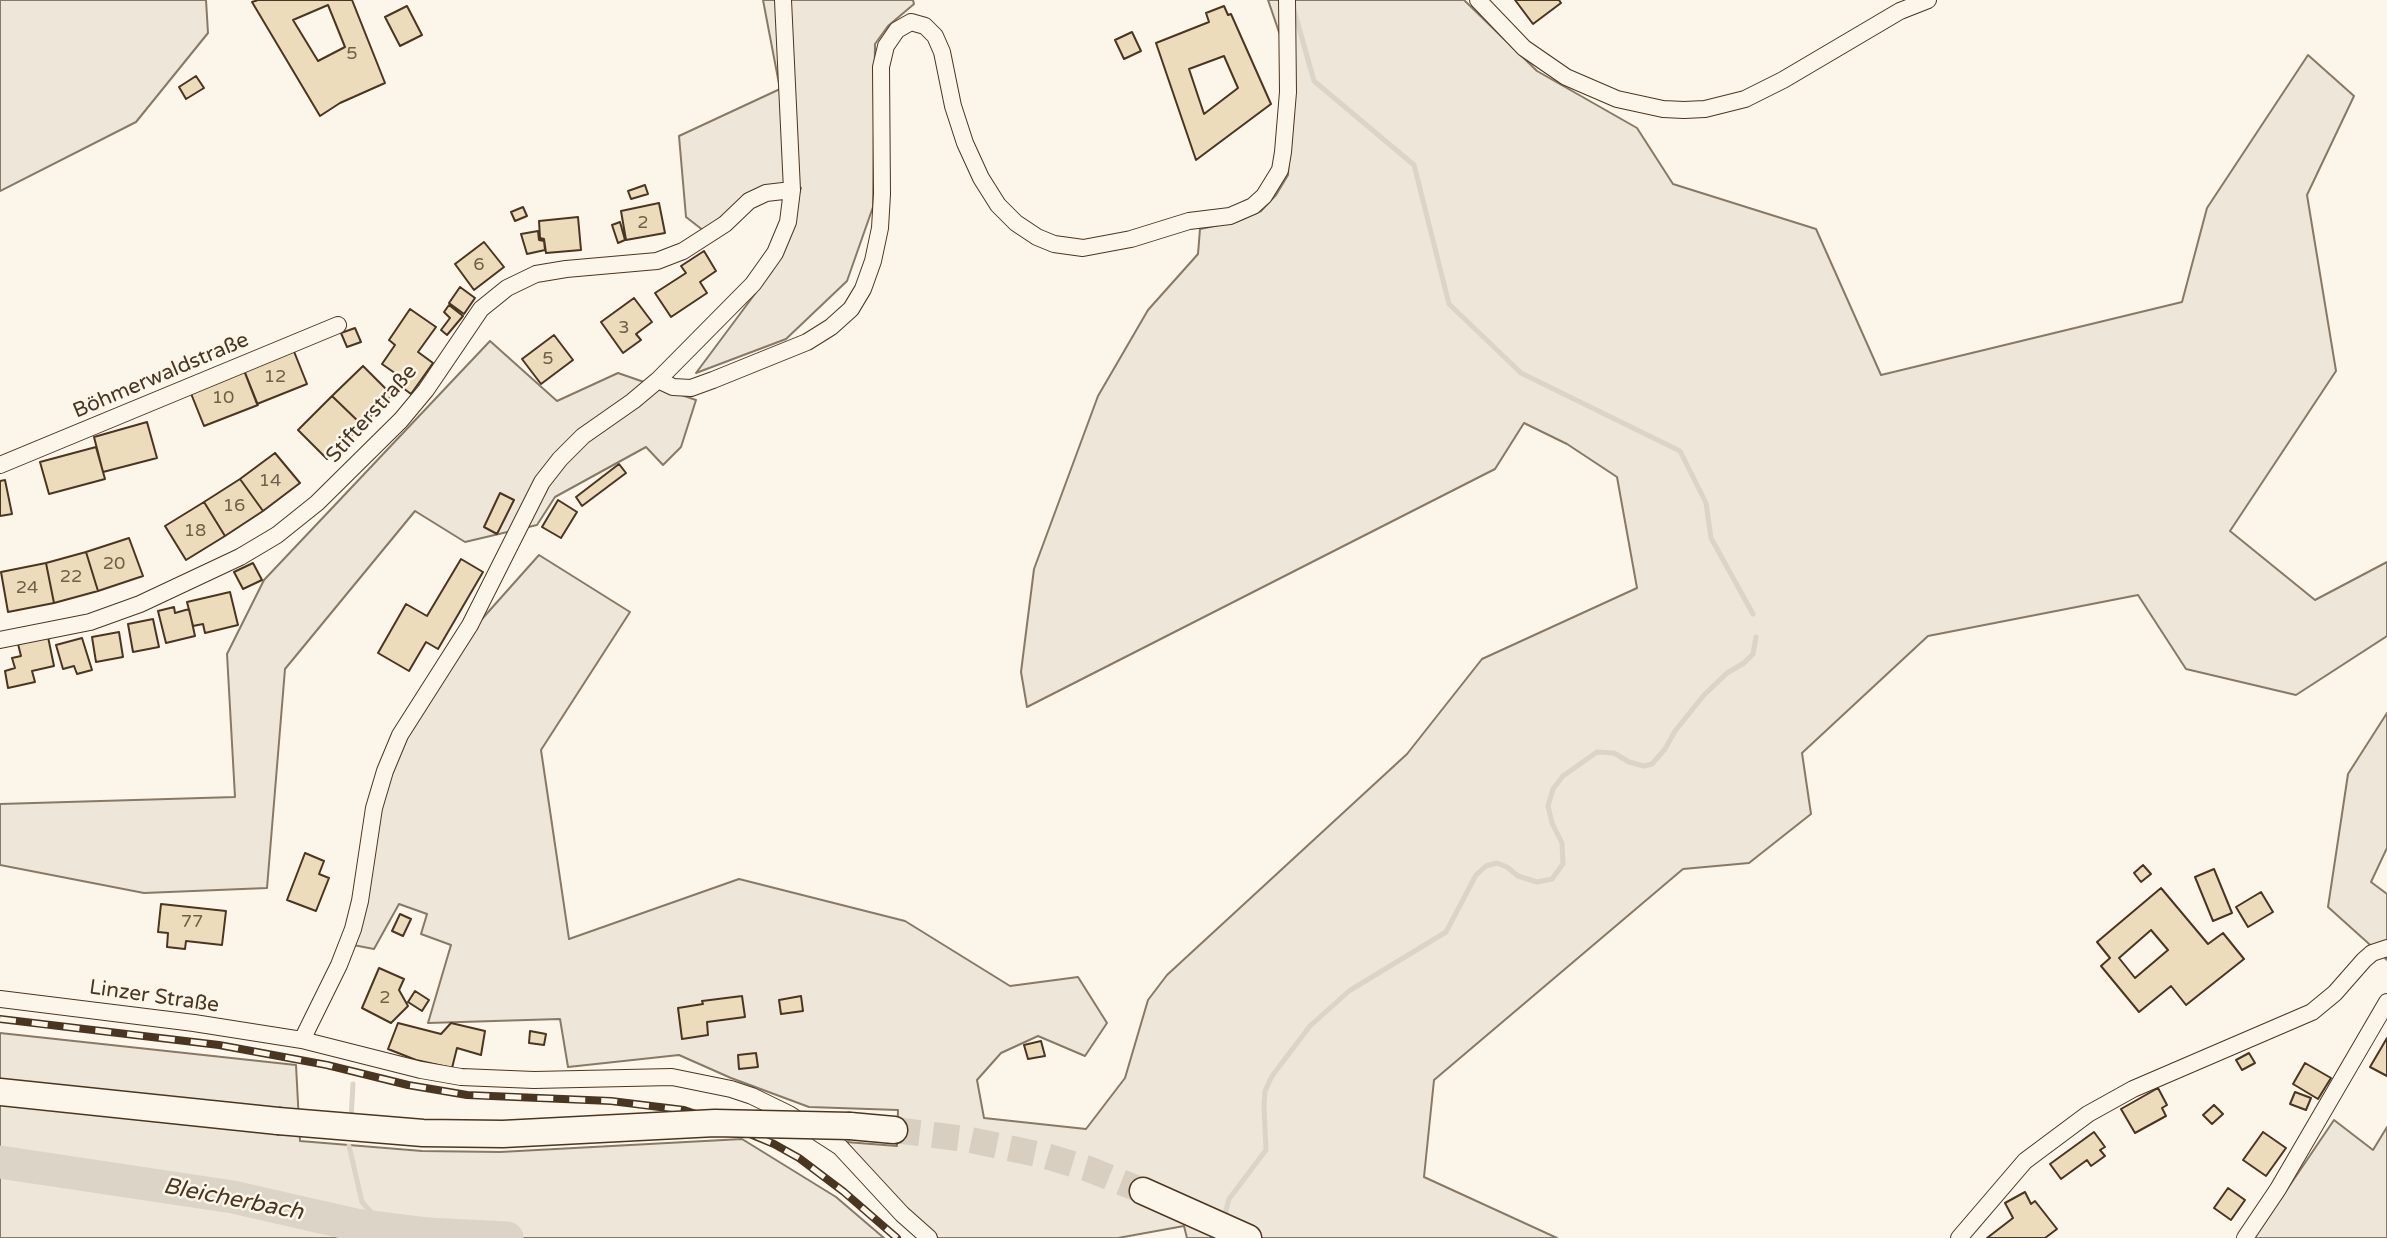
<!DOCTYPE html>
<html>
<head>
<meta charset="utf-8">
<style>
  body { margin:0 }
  canvas { display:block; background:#fbf6e9 }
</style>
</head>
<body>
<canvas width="2387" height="1238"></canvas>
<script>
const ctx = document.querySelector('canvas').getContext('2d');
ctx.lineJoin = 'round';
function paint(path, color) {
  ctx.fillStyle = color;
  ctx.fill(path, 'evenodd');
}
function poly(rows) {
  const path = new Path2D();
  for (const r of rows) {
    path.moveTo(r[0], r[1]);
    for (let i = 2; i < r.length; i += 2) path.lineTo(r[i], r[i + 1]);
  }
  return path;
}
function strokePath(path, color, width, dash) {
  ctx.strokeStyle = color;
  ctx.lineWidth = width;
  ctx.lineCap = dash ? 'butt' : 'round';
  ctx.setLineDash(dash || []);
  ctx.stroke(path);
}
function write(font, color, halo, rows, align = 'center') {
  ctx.font = font + ' "Varela Round",sans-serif';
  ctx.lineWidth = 5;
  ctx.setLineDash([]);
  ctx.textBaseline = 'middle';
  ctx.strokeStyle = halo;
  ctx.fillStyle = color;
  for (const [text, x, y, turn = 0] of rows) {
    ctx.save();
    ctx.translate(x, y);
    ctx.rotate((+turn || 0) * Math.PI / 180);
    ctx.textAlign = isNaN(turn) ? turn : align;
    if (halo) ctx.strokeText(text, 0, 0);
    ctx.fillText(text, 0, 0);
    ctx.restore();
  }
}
const green = poly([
  [0,0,206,0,208,33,136,122,0,191,0,0],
  [763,0,913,0,914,4,888,26,875,44,873,207,847,281,786,339,696,373,772,271,801,188,755,191,704,231,686,217,679,136,780,89,763,0],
  [1268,0,1464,0,1537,71,1637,128,1673,184,1816,229,1881,375,2182,302,2207,208,2308,55,2354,96,2307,195,2336,371,2230,531,2315,600,2387,562,2387,636,2296,695,2186,669,2138,595,1928,636,1802,753,1811,814,1749,863,1683,869,1434,1080,1424,1177,1557,1238,1187,1238,1184,1226,1118,1238,938,1238,907,1211,846,1142,897,1146,898,1110,809,1107,731,1078,679,1055,568,1067,560,1019,428,1023,451,945,421,934,427,914,399,904,374,949,348,944,393,742,449,656,539,555,630,612,541,750,569,939,739,879,905,921,1010,986,1078,977,1107,1023,1085,1056,1038,1036,1001,1053,977,1080,984,1118,1086,1129,1125,1078,1148,1000,1167,975,1407,754,1482,659,1637,588,1617,477,1567,444,1524,423,1495,469,1027,707,1021,672,1034,569,1098,396,1148,310,1198,254,1200,229,1238,221,1261,211,1276,195,1288,175,1293,73,1268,0],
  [490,341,557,401,618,373,696,400,681,447,663,465,646,447,555,497,537,525,465,542,415,511,285,669,267,888,144,893,0,865,0,804,235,797,227,654,264,580,490,341],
  [2387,713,2387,848,2371,882,2387,894,2387,960,2328,907,2348,774,2387,713],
  [0,1033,296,1065,300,1141,422,1151,500,1152,742,1139,836,1197,884,1238,0,1238,0,1033],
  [2334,1120,2373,1150,2387,1127,2387,1238,2254,1238,2334,1120]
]);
paint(green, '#ede6d9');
strokePath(green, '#887966', 2);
strokePath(poly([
  [1294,10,1314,81,1414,165,1449,304,1521,373,1680,451,1706,503,1711,538,1753,614],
  [351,1119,353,1084],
  [349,1146,362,1202,387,1230],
  [1226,1219,1226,1210,1229,1199,1266,1150,1264,1105,1265,1091,1272,1076,1310,1026,1349,991,1446,932,1476,875,1486,866,1497,863,1507,867,1518,876,1537,882,1552,879,1563,864,1562,843,1552,823,1548,806,1553,789,1563,776,1597,752,1614,753,1629,762,1644,766,1652,764,1665,749,1675,731,1704,695,1727,673,1744,663,1753,654,1756,637]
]), '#dcd4c6', 5);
strokePath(poly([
  [0,1162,233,1197,356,1225,428,1234,507,1238]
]), '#dcd4c6', 33);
const building = poly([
  [258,0,352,0,385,83,340,103,320,116,252,2,258,0],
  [328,5,345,47,318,61,293,20,328,5],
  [1515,0,1559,0,1561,3,1533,24,1515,0],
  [407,6,422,35,400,46,385,17,407,6],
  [1224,6,1228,15,1231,14,1271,104,1196,160,1156,43,1209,22,1206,13,1224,6],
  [1224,56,1238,88,1204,114,1189,69,1224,56],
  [1132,32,1141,51,1124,59,1115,40,1132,32],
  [196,76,204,88,186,99,179,87,196,76],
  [645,185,648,194,631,199,628,191,645,185],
  [659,203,665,233,626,240,621,211,659,203],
  [523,207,527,216,515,221,511,212,523,207],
  [578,217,581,250,546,253,544,239,540,238,539,221,578,217],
  [620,222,625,240,618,243,612,225,620,222],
  [538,231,539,240,544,241,545,250,527,254,521,234,538,231],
  [484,242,504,267,474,290,455,264,484,242],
  [704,251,716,271,700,282,707,293,671,317,655,293,686,273,681,266,704,251],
  [460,287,475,298,464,314,449,303,460,287],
  [634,298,652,322,636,334,641,340,623,353,601,322,634,298],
  [449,305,463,316,447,335,441,330,450,318,444,312,449,305],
  [410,309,436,327,418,352,433,363,411,394,395,382,399,376,382,364,395,345,389,340,410,309],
  [355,328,361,342,347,347,341,333,355,328],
  [554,335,573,360,541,384,522,359,554,335],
  [293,349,307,384,257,404,243,368,293,349],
  [363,366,392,395,362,425,332,396,363,366],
  [244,370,258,405,204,426,190,391,244,370],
  [332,396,362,425,327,459,298,430,332,396],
  [147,422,157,458,103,472,94,437,147,422],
  [96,447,105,479,49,494,40,462,96,447],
  [275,453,300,483,263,511,240,479,275,453],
  [619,464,626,473,582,506,576,497,619,464],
  [240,479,263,511,225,536,204,502,240,479],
  [5,480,12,514,0,516,0,481,5,480],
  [500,493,514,500,497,534,484,527,500,493],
  [558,500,577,512,561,538,542,527,558,500],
  [204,502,225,536,186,560,165,526,204,502],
  [129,538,143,576,98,591,86,552,129,538],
  [86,552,98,591,54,603,46,563,86,552],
  [461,559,483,572,438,649,426,642,409,671,378,653,406,604,427,616,461,559],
  [46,563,54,603,8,612,1,572,46,563],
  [253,563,262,580,243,589,234,572,253,563],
  [230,592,238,625,205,633,203,624,193,626,187,602,230,592],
  [174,607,175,613,189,609,195,636,166,643,158,611,174,607],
  [153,619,159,647,133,652,128,624,153,619],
  [119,632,123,657,96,662,92,637,119,632],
  [48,637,54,666,32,671,35,682,8,688,5,671,15,668,12,658,21,656,18,644,48,637],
  [82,638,92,670,77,674,74,666,63,669,56,645,82,638],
  [305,853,324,861,319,874,329,878,316,911,287,900,305,853],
  [2143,865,2151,874,2141,882,2134,873,2143,865],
  [2214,869,2232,913,2213,921,2195,877,2214,869],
  [2161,888,2208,944,2223,933,2244,959,2186,1005,2171,986,2139,1012,2101,966,2110,958,2097,942,2161,888],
  [2151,930,2168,950,2135,978,2119,958,2151,930],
  [2261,892,2273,912,2248,927,2236,907,2261,892],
  [161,904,226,911,222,945,186,941,185,949,167,947,168,933,158,932,161,904],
  [400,914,411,919,403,936,392,931,400,914],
  [379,968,404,979,399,990,408,1006,391,1023,362,1008,379,968],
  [415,991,429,1000,422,1011,408,1002,415,991],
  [742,996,745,1017,707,1022,708,1035,682,1039,678,1008,703,1004,702,1001,742,996],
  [801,996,803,1011,781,1014,779,1000,801,996],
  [398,1023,441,1034,451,1023,485,1031,481,1055,457,1048,452,1068,416,1060,388,1049,398,1023],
  [530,1031,546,1034,544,1045,529,1043,530,1031],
  [2387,1038,2387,1076,2370,1067,2387,1038],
  [1041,1041,1045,1056,1028,1059,1024,1045,1041,1041],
  [756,1053,758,1067,739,1069,738,1055,756,1053],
  [2249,1053,2255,1063,2242,1070,2236,1060,2249,1053],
  [2305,1063,2331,1078,2318,1099,2293,1084,2305,1063],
  [2158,1088,2167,1105,2162,1108,2166,1116,2135,1133,2121,1109,2158,1088],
  [2295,1092,2311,1098,2306,1110,2290,1104,2295,1092],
  [2214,1105,2223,1114,2212,1124,2203,1115,2214,1105],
  [2094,1132,2105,1147,2100,1150,2105,1156,2091,1166,2087,1160,2061,1179,2050,1164,2094,1132],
  [2263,1132,2286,1148,2266,1176,2243,1160,2263,1132],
  [2228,1188,2245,1200,2231,1220,2214,1208,2228,1188],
  [2025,1192,2031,1204,2035,1201,2057,1229,2045,1238,1987,1238,2013,1218,2005,1203,2025,1192]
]);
paint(building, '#ecdcbc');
strokePath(building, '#4a3520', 2);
strokePath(poly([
  [894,1130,966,1139,1046,1156,1086,1168,1143,1191]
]), '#d8cfc1', 26, [26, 13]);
const minor = poly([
  [1478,0,1524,48,1566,77,1617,99,1663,109,1684,110,1705,109,1745,99,1783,80,1900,11,1928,0],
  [658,380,673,387,691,388,713,380,807,342,831,327,851,309,863,289,873,261,880,228,882,194,881,67,886,46,897,30,911,22,925,26,935,36,942,52,953,106,965,143,981,178,998,205,1016,223,1037,237,1054,244,1083,248,1131,239,1189,221,1230,216,1253,206,1264,196,1280,170,1283,152,1288,92,1287,0],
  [0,465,338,325],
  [0,640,90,622,140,604,240,557,277,535,317,503,401,420,426,390,481,309,507,288,536,274,566,269,657,261,683,251,725,224,749,201,766,193,792,190],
  [0,999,194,1023,302,1040,421,1070,461,1077,534,1080,672,1077,731,1089,752,1096,789,1114,840,1147,902,1214,929,1238],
  [302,1040,339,965,353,929,360,901,374,808,385,771,400,735,470,625,542,482,560,459,583,436,633,401,658,380,753,284,775,253,788,222,792,190,783,0],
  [1959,1238,2025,1161,2088,1114,2133,1089,2312,1012,2335,993,2364,960,2372,953,2387,948],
  [2245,1238,2278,1189,2387,1002]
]);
const primary = poly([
  [0,1092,278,1121],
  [850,1126,894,1130],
  [1143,1191,1248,1238]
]);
strokePath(minor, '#4a3520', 18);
strokePath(primary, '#4a3520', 29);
strokePath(minor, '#fbf6e9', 16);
strokePath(primary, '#fbf6e9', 26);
const rail = poly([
  [0,1019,219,1045,327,1065,408,1085,467,1095,611,1101,684,1110,728,1125,774,1144,799,1158,844,1192,897,1238]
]);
strokePath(rail, '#4a3520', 8);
strokePath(rail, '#fbf6e9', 5, [16]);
const primaryBridge = poly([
  [278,1121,423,1133,503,1134,715,1123,850,1126]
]);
strokePath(primaryBridge, '#4a3520', 29, []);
strokePath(primaryBridge, '#fbf6e9', 26);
write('18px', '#725f47', null, [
  ["5",352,54],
  ["2",643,223],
  ["6",479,265],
  ["3",624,328],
  ["5",548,359],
  ["12",275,377],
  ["10",223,398],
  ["14",270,481],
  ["16",234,506],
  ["18",195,531],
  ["20",114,564],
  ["22",71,577],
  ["24",27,588],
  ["77",192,922],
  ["2",385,998]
]);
write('21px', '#4a3520', '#fbf6e9', [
  ["Böhmerwaldstraße",161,376,-23],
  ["Stifterstraße",372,414,-48],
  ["Linzer Straße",154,997,8]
]);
write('italic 23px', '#4a3520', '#fbf6e9', [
  ["Bleicherbach",233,1200,11]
]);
</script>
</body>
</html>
